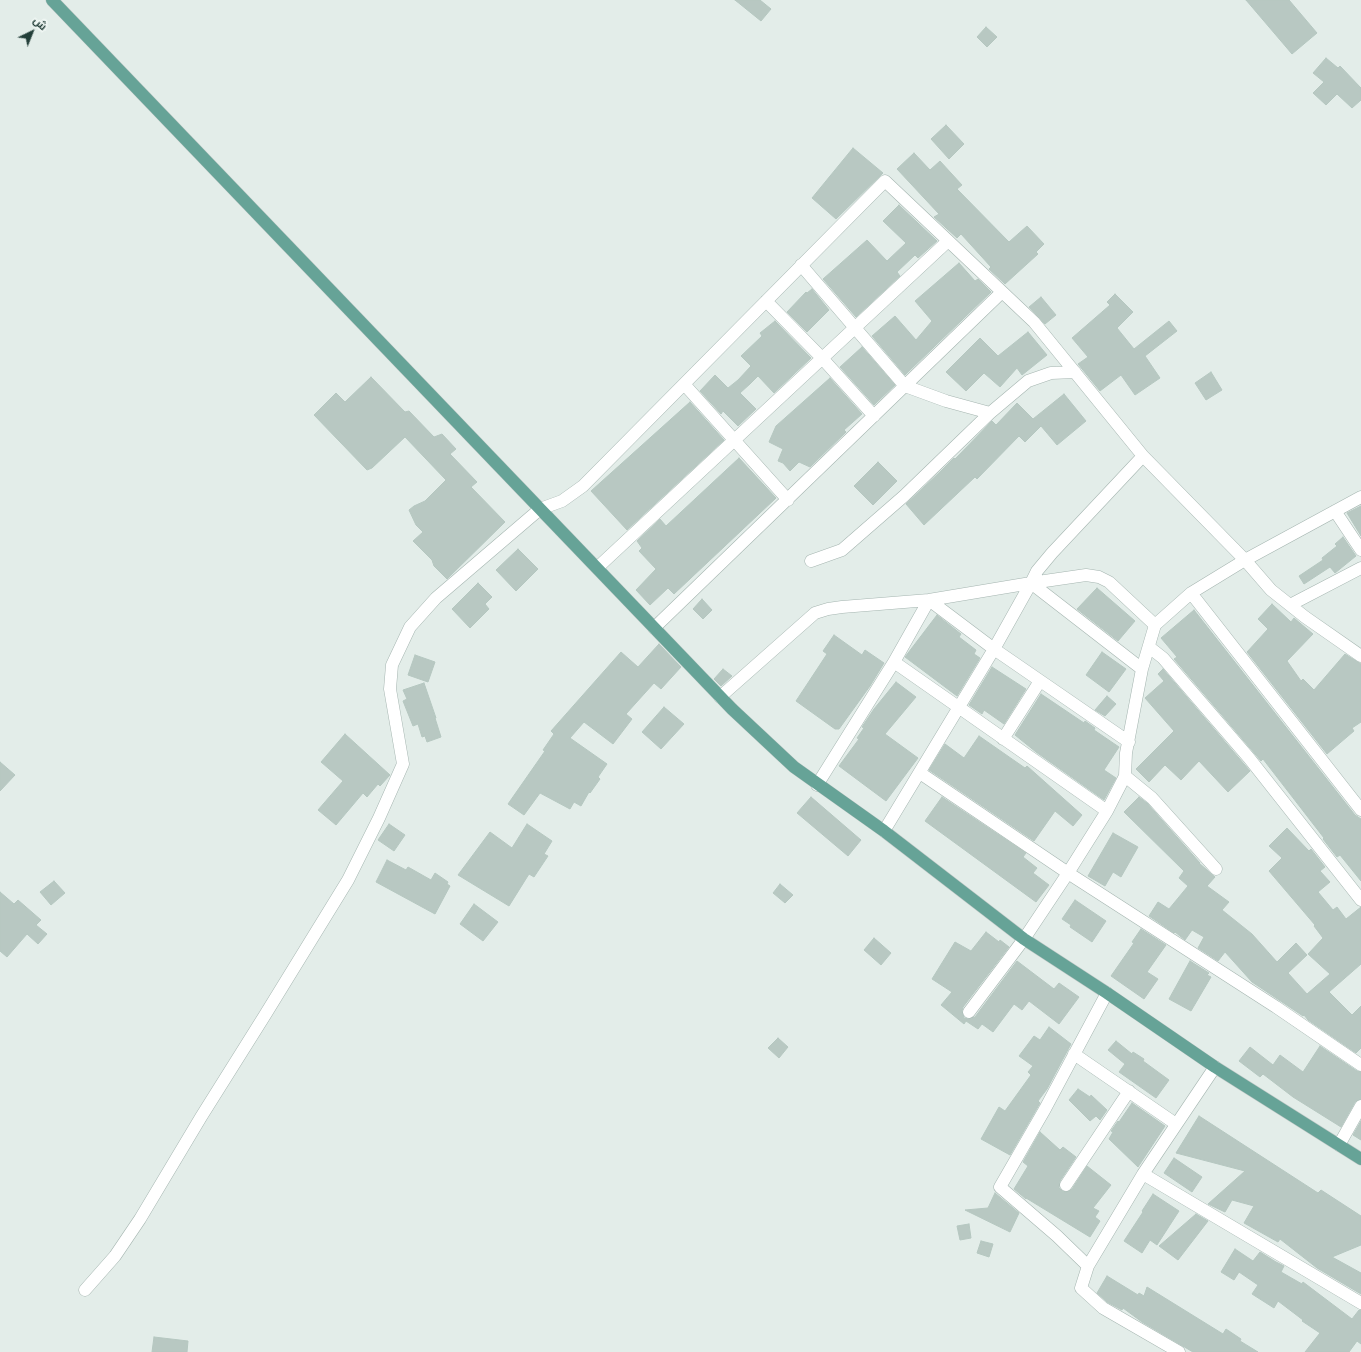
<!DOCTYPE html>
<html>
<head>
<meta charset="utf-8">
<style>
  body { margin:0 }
  #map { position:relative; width:1361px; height:1352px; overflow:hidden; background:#e3ede9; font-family:Manrope,Cairo,sans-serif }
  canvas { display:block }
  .north { position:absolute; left:12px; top:12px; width:40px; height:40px; -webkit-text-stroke:3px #f3f9f6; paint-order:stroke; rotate:43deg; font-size:11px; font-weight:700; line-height:16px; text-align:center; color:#223e38 }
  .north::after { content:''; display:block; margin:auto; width:14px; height:18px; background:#223e38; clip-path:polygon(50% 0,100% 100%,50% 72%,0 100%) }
</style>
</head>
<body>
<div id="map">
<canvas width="1361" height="1352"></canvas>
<div class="north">ش</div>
</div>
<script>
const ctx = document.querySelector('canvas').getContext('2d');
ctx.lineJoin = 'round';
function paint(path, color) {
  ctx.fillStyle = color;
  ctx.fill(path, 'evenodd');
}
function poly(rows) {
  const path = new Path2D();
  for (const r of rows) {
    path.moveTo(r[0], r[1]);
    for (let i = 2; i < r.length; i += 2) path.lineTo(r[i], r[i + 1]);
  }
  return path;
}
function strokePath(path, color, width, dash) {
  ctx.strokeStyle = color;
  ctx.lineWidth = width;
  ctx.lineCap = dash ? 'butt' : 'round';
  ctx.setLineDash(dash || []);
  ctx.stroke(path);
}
const building = poly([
  [735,0,760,0,771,9,761,21,735,0],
  [1246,0,1289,0,1317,33,1292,54,1246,0],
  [986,27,997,37,987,47,977,37,986,27],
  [1326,58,1338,68,1340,66,1361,88,1361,100,1352,108,1337,94,1326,105,1313,93,1324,82,1313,73,1326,58],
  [946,125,964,144,949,159,931,139,946,125],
  [853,148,883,173,836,219,812,198,853,148],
  [914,153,930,170,940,161,962,185,957,189,1009,242,1027,226,1044,244,1036,252,1038,254,1005,284,989,269,991,267,961,234,957,238,934,217,939,214,897,169,914,153],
  [899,205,937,241,918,258,915,255,897,272,900,276,856,317,823,279,867,240,887,261,906,243,883,221,899,205],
  [959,263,975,281,978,279,991,292,905,375,872,336,895,316,916,340,932,321,915,301,959,263],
  [812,289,829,310,807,332,787,312,806,292,807,293,812,289],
  [1115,294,1133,312,1117,328,1134,349,1169,321,1177,331,1145,356,1160,378,1135,395,1121,375,1100,391,1078,364,1088,357,1072,338,1110,305,1107,302,1115,294],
  [1041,297,1056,315,1045,324,1029,307,1041,297],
  [775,321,811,358,774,393,758,376,750,384,740,393,756,409,738,426,723,411,721,414,700,391,715,375,728,388,738,380,751,366,741,356,762,336,760,333,775,321],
  [1028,332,1047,355,1022,375,1017,368,1000,387,984,373,966,391,946,372,980,338,998,356,1028,332],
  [862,347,895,385,874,405,840,367,862,347],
  [1211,372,1222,390,1206,400,1195,383,1211,372],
  [371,377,405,412,409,411,434,437,442,434,456,449,450,454,477,482,471,487,505,522,447,579,434,566,432,560,413,541,423,532,416,525,409,510,414,506,425,501,446,480,405,437,372,468,367,470,314,415,336,393,345,402,371,377],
  [830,378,862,414,844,430,846,432,810,467,799,462,790,471,783,463,778,461,783,449,769,442,776,426,830,378],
  [1064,394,1086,421,1057,445,1041,426,1025,442,1019,436,977,479,975,477,924,525,906,504,942,470,954,458,955,459,992,421,996,425,1017,403,1033,419,1064,394],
  [690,402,724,440,627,530,591,491,690,402],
  [739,458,776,498,674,594,668,588,650,605,636,590,656,569,639,551,642,548,637,541,660,519,666,526,739,458],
  [878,462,897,481,873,505,854,486,878,462],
  [1361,506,1361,536,1347,513,1361,506],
  [1343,537,1356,556,1335,573,1330,567,1304,584,1299,576,1323,560,1322,558,1337,546,1335,544,1343,537],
  [518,549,538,569,516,591,496,570,518,549],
  [478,583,492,597,485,604,489,609,470,628,452,609,478,583],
  [1097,588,1135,621,1118,641,1077,609,1097,588],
  [702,599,712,610,703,619,693,609,702,599],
  [1272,604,1291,622,1294,618,1313,634,1287,661,1301,681,1303,679,1314,690,1345,654,1361,664,1361,722,1352,728,1354,731,1327,754,1247,652,1268,629,1258,619,1272,604],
  [1194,610,1355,815,1361,819,1361,881,1340,855,1337,857,1323,839,1324,838,1263,759,1261,761,1174,659,1177,657,1161,638,1194,610],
  [937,615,961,634,959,637,976,650,974,654,980,658,957,696,905,657,937,615],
  [834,635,862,655,865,650,884,663,870,686,839,729,835,729,796,701,827,654,823,651,834,635],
  [659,644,681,667,661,689,654,683,626,714,632,719,613,744,584,722,570,738,607,764,598,777,600,779,590,793,589,792,581,806,574,802,570,809,540,793,524,815,508,804,545,751,543,750,554,734,551,731,621,652,638,667,659,644],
  [1102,652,1126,669,1109,692,1086,675,1102,652],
  [415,655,435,662,428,682,408,675,415,655],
  [992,667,1026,689,1004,724,984,710,982,714,969,705,992,667],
  [723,669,732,676,721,686,714,679,723,669],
  [1163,669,1250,771,1228,792,1199,761,1181,780,1165,765,1149,782,1136,769,1174,731,1145,698,1164,681,1158,674,1163,669],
  [896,682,916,697,885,734,918,758,886,801,839,766,859,739,857,738,864,728,862,727,874,709,896,682],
  [424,683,436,718,435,718,441,737,427,742,425,736,422,737,418,724,413,726,403,701,407,699,403,690,424,683],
  [1041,694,1084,723,1085,721,1095,728,1094,730,1119,747,1104,770,1116,778,1104,800,1036,752,1015,735,1041,694],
  [1107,696,1116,704,1105,716,1095,710,1107,696],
  [664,707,684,724,661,749,642,732,664,707],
  [345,734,390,775,380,786,378,784,367,797,363,793,336,825,318,810,343,781,321,762,345,734],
  [979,736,1025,768,1027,766,1082,815,1073,826,1055,811,1034,841,929,770,945,744,964,758,979,736],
  [0,762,15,775,0,791,0,762],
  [811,797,861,840,848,856,797,813,811,797],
  [942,797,1026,853,1023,857,1037,868,1033,873,1049,885,1036,902,925,821,942,797],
  [1139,797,1147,803,1200,863,1199,863,1215,877,1207,886,1229,902,1222,910,1252,934,1277,962,1296,943,1307,955,1288,973,1307,994,1330,974,1308,954,1323,938,1314,926,1315,925,1269,871,1282,858,1269,846,1287,828,1309,851,1311,849,1325,867,1320,871,1330,882,1318,892,1333,910,1337,907,1346,919,1361,907,1361,964,1329,992,1352,1015,1361,1006,1361,1048,1356,1053,1308,1020,1304,1015,1303,1016,1252,982,1225,952,1218,961,1198,948,1204,937,1192,930,1185,940,1175,932,1174,933,1149,916,1158,902,1169,909,1188,886,1179,878,1184,871,1124,812,1139,797],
  [389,824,405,835,394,851,378,840,389,824],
  [527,824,552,841,544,854,548,856,534,877,529,874,509,906,458,875,490,832,512,848,527,824],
  [1113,833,1138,847,1121,877,1113,872,1105,886,1088,876,1113,833],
  [387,860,406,870,408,867,431,880,435,873,448,882,447,884,450,886,435,914,376,882,387,860],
  [54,881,65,893,51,905,40,892,54,881],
  [780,884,793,895,785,903,773,893,780,884],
  [0,892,14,904,18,900,41,920,36,925,47,934,38,944,27,934,7,957,0,951,0,892],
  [1075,900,1106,921,1092,942,1070,927,1071,925,1062,919,1075,900],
  [474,904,498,922,483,941,460,924,474,904],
  [1141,929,1166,945,1147,972,1158,979,1144,999,1111,976,1134,943,1132,942,1141,929],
  [986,932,999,942,1000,940,1009,947,963,1007,962,1011,964,1018,968,1019,975,1017,1017,961,1054,989,1059,983,1079,997,1059,1024,1029,1001,1022,1010,1014,1004,993,1032,982,1024,978,1029,966,1021,964,1024,941,1005,952,992,932,979,955,942,971,951,986,932],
  [874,938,891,953,881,965,864,950,874,938],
  [1190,961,1209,973,1207,975,1211,977,1191,1011,1169,999,1190,961],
  [1049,1027,1071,1044,1047,1089,1038,1101,1040,1103,1010,1155,981,1139,999,1107,1005,1111,1031,1075,1028,1072,1033,1066,1019,1056,1034,1036,1040,1040,1049,1027],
  [778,1038,788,1047,779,1058,768,1048,778,1038],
  [1116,1041,1132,1054,1133,1052,1144,1059,1143,1061,1169,1080,1156,1098,1119,1072,1125,1064,1108,1050,1116,1041],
  [1320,1046,1357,1071,1361,1072,1361,1099,1355,1102,1341,1127,1293,1097,1263,1074,1260,1077,1239,1061,1250,1047,1273,1065,1280,1055,1303,1072,1320,1046],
  [1078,1089,1090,1097,1091,1095,1107,1110,1100,1120,1096,1116,1090,1121,1069,1100,1078,1089],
  [1132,1103,1165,1126,1138,1167,1109,1139,1113,1132,1111,1131,1118,1121,1119,1122,1132,1103],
  [1199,1116,1318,1193,1321,1190,1361,1216,1361,1245,1332,1257,1361,1273,1361,1294,1317,1268,1280,1239,1278,1242,1244,1223,1254,1206,1232,1200,1225,1212,1208,1204,1245,1171,1176,1153,1199,1116],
  [1361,1121,1361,1140,1353,1135,1361,1121],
  [1040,1132,1060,1150,1063,1147,1076,1157,1060,1181,1059,1188,1062,1191,1066,1192,1072,1189,1087,1166,1111,1185,1093,1208,1099,1211,1095,1217,1100,1221,1090,1237,1026,1198,1026,1199,1014,1189,1028,1166,1023,1162,1040,1132],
  [1174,1158,1202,1177,1192,1192,1164,1173,1174,1158],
  [995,1193,1019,1213,1010,1232,965,1210,988,1208,995,1193],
  [1153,1194,1179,1211,1157,1245,1150,1240,1142,1253,1124,1241,1143,1212,1142,1211,1153,1194],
  [1196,1214,1208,1221,1178,1260,1159,1246,1196,1214],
  [969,1224,971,1238,960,1240,957,1226,969,1224],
  [981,1241,993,1244,989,1257,977,1253,981,1241],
  [1235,1249,1253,1261,1260,1252,1276,1262,1284,1266,1281,1272,1302,1284,1303,1282,1352,1319,1359,1310,1361,1310,1361,1344,1357,1341,1349,1352,1305,1352,1320,1333,1302,1321,1303,1320,1278,1301,1274,1308,1252,1294,1258,1285,1239,1272,1234,1280,1221,1272,1235,1249],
  [1107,1276,1138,1295,1139,1293,1144,1296,1147,1287,1223,1334,1226,1329,1241,1339,1240,1341,1258,1352,1193,1352,1142,1322,1123,1308,1122,1310,1107,1302,1097,1293,1107,1276],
  [154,1337,188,1341,187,1352,152,1352,154,1337]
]);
paint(building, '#b8c8c2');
strokePath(building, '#b5c7c0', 1);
const minor = poly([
  [801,265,905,386,946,401,990,413],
  [766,301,822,358,874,416],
  [684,384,788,500],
  [1335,511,1361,550],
  [811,561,842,550,904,496,990,413,1028,381,1051,373,1075,372],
  [597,568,948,241],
  [1031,583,1037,571,1052,553,1143,456],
  [1191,593,1361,810],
  [1290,605,1361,568],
  [654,628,1002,292],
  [1149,647,1163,658,1249,758,1361,900],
  [894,662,1107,811],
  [720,697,815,613,828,609,842,607,929,600,994,649,1129,742],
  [1003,739,1040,681],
  [920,773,1068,873,1276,1007,1361,1065],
  [1125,776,1152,798,1216,869],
  [817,785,894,662,929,600,1031,583,1086,575,1099,577,1109,582,1155,625],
  [884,831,994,649,1031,583,1142,669],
  [969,1012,1024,939,1068,873,1107,811,1125,776,1126,753,1142,669,1155,625,1191,593,1245,560,1361,497],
  [1074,1054,1176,1124],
  [1339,1145,1361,1106],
  [1143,1174,1361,1303],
  [1066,1185,1129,1091],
  [1088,1266,1057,1236,1000,1187,1045,1109,1107,993],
  [85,1290,115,1256,140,1219,201,1117,265,1015,348,880,379,818,403,764,390,689,392,665,410,627,436,598,540,509,562,501,583,486,885,181,1034,322,1143,456,1245,560,1271,590,1305,617,1361,656],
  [1179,1352,1103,1308,1081,1288,1088,1266,1143,1174,1215,1067]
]);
const major = poly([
  [52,0,732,709,794,767,884,831,1024,939,1107,993,1215,1067,1361,1159]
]);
strokePath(minor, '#a5b5b0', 13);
strokePath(major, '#c1c9c7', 13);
strokePath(minor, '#fff', 12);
strokePath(major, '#66a397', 12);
</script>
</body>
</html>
